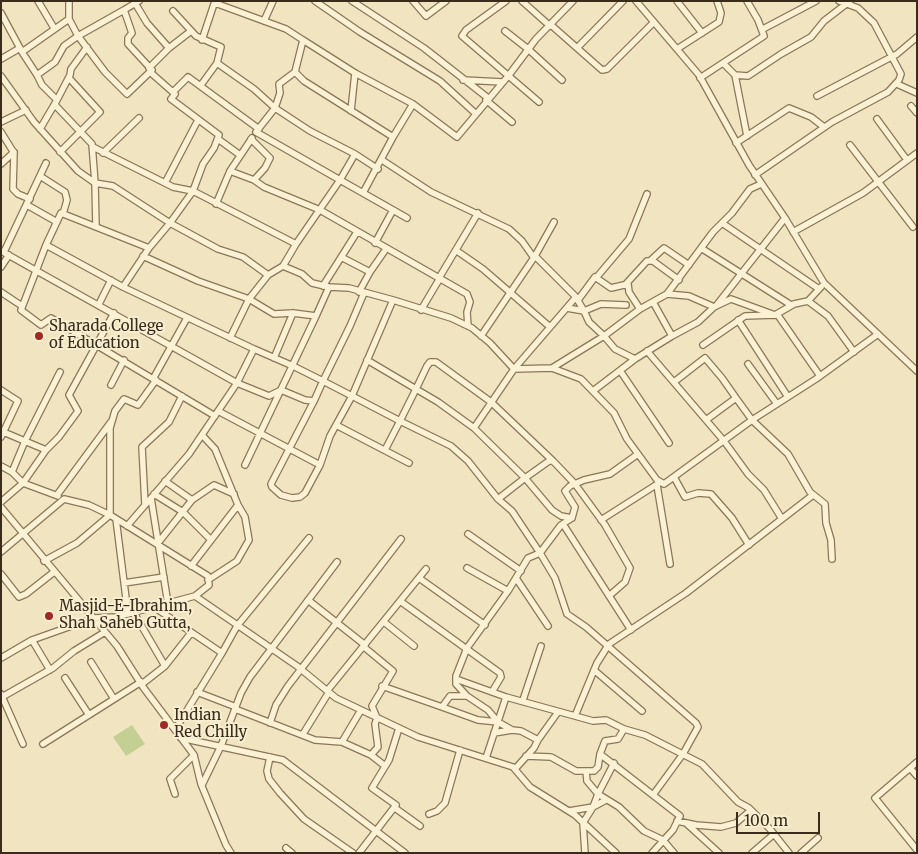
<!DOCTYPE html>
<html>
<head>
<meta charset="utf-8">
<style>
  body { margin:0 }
  #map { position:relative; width:918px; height:854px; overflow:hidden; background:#f0e5c0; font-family:Merriweather,serif }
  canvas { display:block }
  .frame { position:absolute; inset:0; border:2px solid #392c1c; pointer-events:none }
  .scale { position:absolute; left:736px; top:812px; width:84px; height:22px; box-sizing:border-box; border:2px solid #392c1c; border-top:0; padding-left:6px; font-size:15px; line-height:18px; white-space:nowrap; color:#392c1c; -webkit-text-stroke:4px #f7eed0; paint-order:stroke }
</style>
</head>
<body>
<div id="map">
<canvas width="918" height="854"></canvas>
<div class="frame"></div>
<div class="scale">100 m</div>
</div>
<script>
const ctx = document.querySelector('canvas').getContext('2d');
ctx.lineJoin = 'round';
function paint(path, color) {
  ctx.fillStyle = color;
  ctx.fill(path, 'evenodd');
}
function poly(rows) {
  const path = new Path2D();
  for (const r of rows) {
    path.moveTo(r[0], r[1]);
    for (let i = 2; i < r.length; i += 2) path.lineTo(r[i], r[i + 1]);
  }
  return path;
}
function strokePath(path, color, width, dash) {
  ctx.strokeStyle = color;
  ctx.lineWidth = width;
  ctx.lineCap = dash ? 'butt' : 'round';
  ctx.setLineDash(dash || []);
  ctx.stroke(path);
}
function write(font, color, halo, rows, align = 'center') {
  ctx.font = font + ' Merriweather,serif';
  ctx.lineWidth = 4;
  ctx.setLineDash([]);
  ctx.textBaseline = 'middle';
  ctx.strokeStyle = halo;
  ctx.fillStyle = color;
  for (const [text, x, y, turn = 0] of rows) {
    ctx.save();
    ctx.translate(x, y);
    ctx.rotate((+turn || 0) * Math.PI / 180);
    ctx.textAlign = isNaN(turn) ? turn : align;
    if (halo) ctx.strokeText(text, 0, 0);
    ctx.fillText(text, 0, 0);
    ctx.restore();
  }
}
paint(poly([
  [132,725,145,744,126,756,113,737]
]), '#c4cf93');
const minor = poly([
  [38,1,54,28],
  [315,1,360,32,440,81,475,113],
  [352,1,424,48,488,98],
  [413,1,426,16,446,1],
  [506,1,466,30,462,36,539,102],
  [522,1,550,26],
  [636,1,699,75,749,165,785,218,824,283,917,371],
  [677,1,702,33],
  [135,3,147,23,169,48,191,31],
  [124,10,132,33,128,38,128,44,152,70,127,94,105,72,78,36,124,10,139,1],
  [173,11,196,36,221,47,217,63,254,89,275,108,310,131,355,154,340,180,363,193,393,137,304,81,295,72,303,40,286,29,215,3],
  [1,13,22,52,69,19,69,1],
  [264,21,273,1],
  [551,25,602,70,607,69,654,22],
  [763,29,816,1],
  [505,31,528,49,562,80],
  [202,40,215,1],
  [303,40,355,73,413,104,393,137],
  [577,48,623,1],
  [677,49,719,22,721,13,717,1],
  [22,52,37,75],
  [1,59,20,48],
  [724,64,735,75,748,76,781,54,811,37,824,21,850,1],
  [149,68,169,48],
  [735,75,747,136],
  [1,76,34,122,78,171,95,183],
  [700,78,764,36,758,20,747,1],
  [463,80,503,82],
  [897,84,917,93],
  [201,85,217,63],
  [173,92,188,77,259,129],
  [817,96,897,54,917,37],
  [57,100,70,75,71,69,87,47],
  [486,100,512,122],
  [413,104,457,137,509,75,536,39,573,1],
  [55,105,92,144,95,183],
  [911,106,917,113],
  [351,111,355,73],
  [877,119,907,160],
  [1,122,26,110],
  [40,129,57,100,42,85,37,75,55,62,64,46,78,36,69,19],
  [1,132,14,153,13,189,18,194,30,199],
  [218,139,240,155],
  [251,139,270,158,265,168,254,180,264,187,320,210,467,294,470,302,467,312,468,326],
  [736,143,789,108,811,117,824,127],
  [850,145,913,227],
  [93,147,173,187,193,191,296,244,340,180,256,132,275,108,280,93,279,84,295,72],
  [60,152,100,112,69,78],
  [103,153,139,118],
  [355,154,378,169],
  [382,160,431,192,509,229,522,241,534,258],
  [1,164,14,152],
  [230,171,254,180],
  [755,175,832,122,888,92,899,80,901,74,874,23,858,8,839,1],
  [40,176,65,192,67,200,63,214],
  [165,183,198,120],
  [363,193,393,210,375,243],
  [216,204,230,171,252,138],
  [27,205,57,222],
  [393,210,407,218],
  [722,223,819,289],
  [96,227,95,183,113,186,170,223,193,191,203,164,214,148,219,135,171,99,175,94,150,72],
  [793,232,863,193,917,153],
  [46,245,123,287,149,248,61,213,46,245,21,310,41,325,51,318,215,416],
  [149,248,170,223,218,249,243,257,268,275,249,299,230,338],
  [701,248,791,305],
  [1,251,237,383,189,454,127,526],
  [457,251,483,269,550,327],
  [4,252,46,163],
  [143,256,198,281,249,299,274,314,293,313,316,316,329,287,312,283,302,274,283,266],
  [341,257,370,272,359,292],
  [651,260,664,248,689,265],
  [1,267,9,255],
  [370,272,386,249],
  [268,275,283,266,296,244],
  [439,278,478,213],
  [596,278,629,239,647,194],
  [625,285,647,261,653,261,679,280],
  [323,286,357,232],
  [123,287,254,349],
  [329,287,349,288,393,300],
  [1,292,22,306],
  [364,293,350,326,323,381,314,401,305,400,281,390,269,396,237,383,254,349,293,366,323,381,352,396,400,421,385,450],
  [577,299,584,311,601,304,626,305],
  [578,300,595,277,611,288,628,284,629,292,640,309],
  [808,301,828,316,854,352],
  [653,302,672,336,698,322,714,307,689,296,667,294],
  [99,304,111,280],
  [716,306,785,218],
  [421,310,440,278],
  [777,314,820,376],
  [775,315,794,304,808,301,821,287],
  [738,320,788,397],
  [481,336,535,256,554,222],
  [703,345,745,316,775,315,731,299,714,307],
  [647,351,724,441,748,474,764,490,782,519],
  [274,358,293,313],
  [635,359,615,349,604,336,640,309,667,294,713,232,732,213,750,189,761,184],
  [367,360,416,389,400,421,451,446,468,461,498,499,512,511,540,553,528,558,508,591,467,648,456,676,456,684,467,696,450,696,442,707,478,720,498,722,512,730],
  [748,364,777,404],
  [552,368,604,336,589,322,584,311,567,308],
  [621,372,669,443],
  [153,379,187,318],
  [674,382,705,358,722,378,736,398,706,420],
  [111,385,124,360],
  [1,390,18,401,1,437],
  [593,391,635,359,672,336],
  [736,398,752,420,788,454,810,492,825,504,826,523,831,540,832,559],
  [314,401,271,484,272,487,281,495,292,498,300,497,305,493,320,465],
  [218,411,320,465,330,436,352,396,393,300,451,318,472,328,490,343,514,369,552,368,581,379,614,413,627,439,657,480,664,484,752,420,816,379,878,334],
  [336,425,409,463],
  [474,428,514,369,576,297,535,256],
  [1,431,46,450,59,437,78,411,69,395,114,313],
  [638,454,610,474,584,480,570,486,565,491,575,507,572,518,561,525,540,553,555,578,567,614,586,627,696,723,698,727,683,754,653,795],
  [553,461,491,402,436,362,430,362,427,366,416,389,438,402,474,428,525,478,549,461,553,461,575,484,605,525,630,568,625,582,609,596],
  [245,465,316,316],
  [1,466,12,472,23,483,46,450],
  [12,472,25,441,60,372],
  [674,477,685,497,698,493,711,494,732,518,749,545],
  [165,481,192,500,214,485,234,494],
  [657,485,670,564],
  [154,494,183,512,211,540],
  [57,495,111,422],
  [151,498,168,604],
  [498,499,525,478,552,510,561,516,572,518],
  [1,502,23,483,58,496],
  [145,505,142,447,169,422,182,396],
  [1,507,117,646,143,687,194,755,201,784,226,845,231,853],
  [116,519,128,614],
  [601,520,659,483],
  [563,524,631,630],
  [468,534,521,571],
  [158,543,192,500],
  [1,552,64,499,89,505,110,515,110,428,115,411,124,399,138,405,156,380],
  [44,561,77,543,110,515,208,576,209,585,195,596],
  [191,566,238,505,215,449,202,435],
  [467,568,508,591],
  [1,574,19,597,26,594,54,572],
  [419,578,485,625],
  [516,578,548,626],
  [208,580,237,561,249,540,245,517,238,505],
  [124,583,164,577],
  [308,600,365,645],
  [400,601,500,673,501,677,492,692],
  [154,607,222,653,237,626,309,538],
  [134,613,165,666,142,684],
  [384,622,414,646],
  [32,640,50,670],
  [364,647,393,671,372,706,377,718,375,724,378,747,371,755],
  [1,658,32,640,94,618,116,617,195,596,297,666,336,698,418,737,513,767,530,787,575,815,616,853],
  [91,662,114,699],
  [165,666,191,633],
  [594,670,642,711],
  [65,678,89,715],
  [456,679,506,697],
  [382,686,442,707],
  [327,691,426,569],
  [197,692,236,707],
  [1,694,23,744],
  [467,696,488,710,498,722],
  [2,697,53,668,74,651,105,632],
  [523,700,541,646],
  [235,709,315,740,342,742],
  [361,710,342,742,371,755,385,766],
  [575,716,593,721,606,720,624,729,645,735,702,764,738,802,749,808,770,829,789,853],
  [270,723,276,705,288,686,401,539],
  [624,729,618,739,605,741,600,754,680,816,673,830,652,853],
  [175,730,222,653],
  [494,733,512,730,521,731,538,740,534,748,515,769],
  [303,734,329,692],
  [181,738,283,760,405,853],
  [538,740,558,712],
  [43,744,141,682],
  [526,756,551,757,576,771,594,771,598,767,600,754],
  [270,757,267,771,269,779,280,793,304,819,353,853],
  [486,758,506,697,575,716,597,663,609,644,686,593,813,495],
  [917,762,910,768,917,776],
  [910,768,875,798,917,850],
  [586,771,587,781,598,794,614,763],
  [202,785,221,746,241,693,250,677,337,562],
  [175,794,170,779,194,755],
  [606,800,593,807,598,794,619,807,644,831,663,840,674,853],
  [395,808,420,826],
  [569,811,593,807,583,823,585,853],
  [429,814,437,811,445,803,460,750],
  [677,821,696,825,721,827,736,823,751,810],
  [687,824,719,853],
  [286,848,292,853],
  [359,853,396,805,372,788,389,760,399,728],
  [752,853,774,834],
  [801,853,818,838]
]);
strokePath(minor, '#8b7657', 8);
strokePath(minor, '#fbf1d4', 5.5);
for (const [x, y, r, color] of [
  [39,336,5,"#9d2a23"],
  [49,616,5,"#9d2a23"],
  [164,725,5,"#9d2a23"]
]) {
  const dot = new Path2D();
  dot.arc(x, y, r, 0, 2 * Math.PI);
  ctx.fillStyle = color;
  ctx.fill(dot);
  strokePath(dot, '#f7eed0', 2);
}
write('15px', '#392c1c', '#f7eed0', [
  ["Sharada College",49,327],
  ["of Education",49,344],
  ["Masjid-E-Ibrahim,",59,607],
  ["Shah Saheb Gutta,",59,624],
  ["Indian",174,716],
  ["Red Chilly",174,733]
], 'left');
</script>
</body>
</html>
